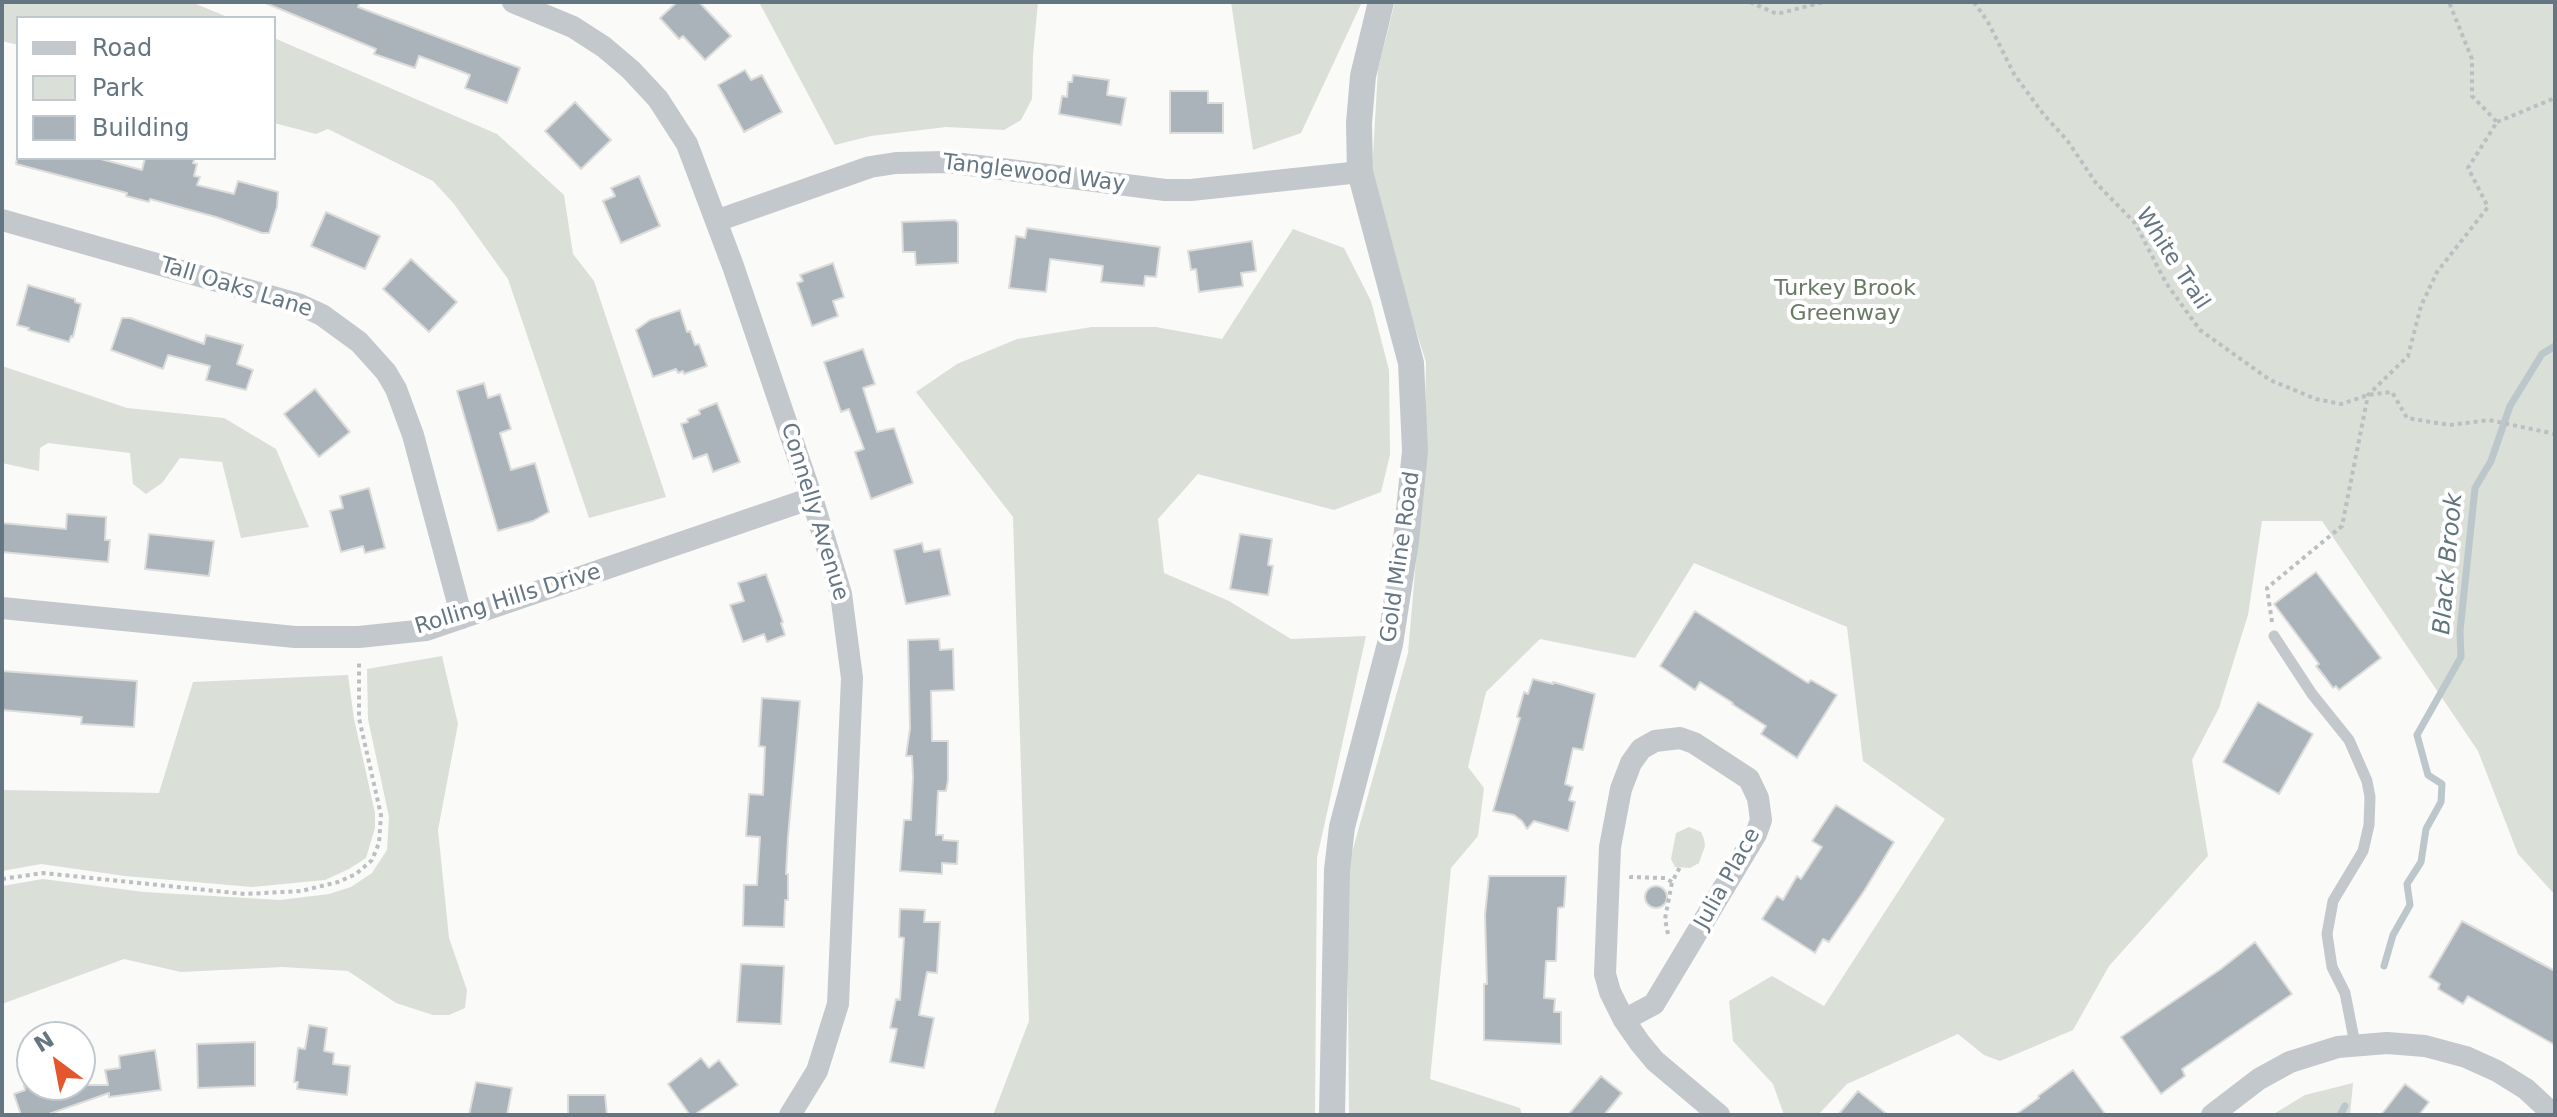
<!DOCTYPE html>
<html>
<head>
<meta charset="utf-8">
<style>
  body { margin:0 }
  #map { position:relative; width:2557px; height:1117px; overflow:hidden; background:#fafaf8; font-family:"DejaVu Sans",sans-serif }
  canvas { display:block }
  .frame { position:absolute; inset:0; border:4px solid #657683; pointer-events:none }
  .legend { position:absolute; left:16px; top:16px; width:260px; height:144px; box-sizing:border-box; background:#fff; border:2px solid #c1c8cd; margin:0; padding:10px 14px; list-style:none; font-size:24px; color:#657683 }
  .legend li { display:flex; align-items:center; gap:16px; height:40px }
  .legend b { width:40px; border:2px solid #c1c8cd }
  .north { position:absolute; left:16px; top:1021px; width:80px; height:80px; box-sizing:border-box; background:#fff; border:2px solid #c1c8cd; border-radius:50%; rotate:328deg; font-size:22px; font-weight:700; line-height:32px; text-align:center; color:#657683 }
  .north::after { content:''; display:block; margin:auto; width:28px; height:36px; background:#e4572e; clip-path:polygon(50% 0,100% 100%,50% 72%,0 100%) }
</style>
</head>
<body>
<div id="map">
<canvas width="2557" height="1117"></canvas>
<div class="frame"></div>
<ul class="legend">
<li><b style="height:10px;background:#c3c8cc"></b>Road</li>
<li><b style="height:22px;background:#dadfd7"></b>Park</li>
<li><b style="height:22px;background:#aab3b9"></b>Building</li>
</ul>
<div class="north">N</div>
</div>
<script>
const ctx = document.querySelector('canvas').getContext('2d');
ctx.lineJoin = 'round';
function paint(path, color) {
  ctx.fillStyle = color;
  ctx.fill(path, 'evenodd');
}
function poly(rows) {
  const path = new Path2D();
  for (const r of rows) {
    if (r.length === 3) {
      path.moveTo(r[0] + r[2], r[1]);
      path.arc(r[0], r[1], r[2], 0, 2 * Math.PI);
      continue;
    }
    path.moveTo(r[0], r[1]);
    for (let i = 2; i < r.length; i += 2) path.lineTo(r[i], r[i + 1]);
  }
  return path;
}
function strokePath(path, color, width, dash) {
  ctx.strokeStyle = color;
  ctx.lineWidth = width;
  ctx.lineCap = dash ? 'butt' : 'round';
  ctx.setLineDash(dash || []);
  ctx.stroke(path);
}
function write(font, color, halo, rows, align = 'center') {
  ctx.font = font + ' "DejaVu Sans",sans-serif';
  ctx.lineWidth = 8;
  ctx.setLineDash([]);
  ctx.textBaseline = 'middle';
  ctx.strokeStyle = halo;
  ctx.fillStyle = color;
  for (const [text, x, y, turn = 0] of rows) {
    ctx.save();
    ctx.translate(x, y);
    ctx.rotate((+turn || 0) * Math.PI / 180);
    ctx.textAlign = isNaN(turn) ? turn : align;
    if (halo) ctx.strokeText(text, 0, 0);
    ctx.fillText(text, 0, 0);
    ctx.restore();
  }
}
paint(poly([
  [2,2,191,2,230,18,18,18,18,45,2,41],
  [759,2,1038,2,1033,55,1032,99,1021,120,1004,130,946,127,871,136,835,145],
  [1231,2,1362,2,1301,133,1253,150],
  [1395,2,2555,2,2555,895,2518,854,2478,751,2322,521,2262,521,2248,615,2219,708,2192,760,2208,856,2109,966,2073,1030,2000,1061,1984,1055,1958,1034,1847,1084,1818,1115,1784,1115,1773,1084,1733,1041,1729,1001,1772,976,1824,1006,1945,819,1863,761,1847,627,1694,563,1635,658,1540,639,1486,692,1468,767,1484,788,1478,836,1451,868,1430,1079,1520,1108,1522,1115,1349,1115,1347,870,1408,653,1424,469,1426,362,1380,218,1372,172,1378,69],
  [274,38,497,134,564,195,573,254,594,281,666,497,589,518,508,279,454,204,433,181,328,129,316,134,274,123],
  [1293,229,1344,248,1371,301,1389,370,1390,455,1381,492,1334,510,1198,474,1158,519,1164,573,1229,601,1291,639,1366,636,1317,858,1315,1115,993,1115,1029,1021,1013,517,916,392,957,364,1017,339,1092,327,1156,327,1222,339],
  [2,366,127,408,224,418,276,449,309,527,241,538,222,462,180,458,162,483,146,494,133,484,130,453,48,443,40,448,39,471,2,463],
  [442,656,458,724,438,830,449,938,467,990,465,1008,449,1015,433,1015,396,1003,348,971,283,967,181,972,124,959,2,1004,2,886,43,879,144,892,280,900,329,894,351,887,372,873,387,850,389,817,368,719,367,669],
  [348,675,354,719,375,813,375,828,366,858,349,869,325,880,252,887,125,876,41,864,2,871,2,790,159,793,193,682],
  [1689,827,1701,832,1704,839,1705,846,1699,863,1690,868,1675,867,1671,859,1676,833],
  [2353,1083,2350,1115,2272,1115,2305,1095]
]), '#dadfd7');
strokePath(poly([
  [2384,966,2393,935,2410,905,2407,884,2421,862,2426,829,2441,802,2442,784,2428,775,2417,735,2461,657,2460,631,2475,488,2491,461,2510,406,2542,354,2555,346],
  [2340,1115,2345,1106]
]), '#bbc7cb', 7);
const building = poly([
  [263,2,360,2,358,7,520,68,507,103,465,88,470,75,460,71,419,56,415,68,374,54,376,49,263,2],
  [677,2,699,2,731,36,705,60,683,36,679,39,660,18,677,2],
  [745,70,751,80,762,75,782,112,744,132,718,85,745,70],
  [1073,75,1109,80,1107,95,1126,98,1121,125,1059,114,1062,96,1067,97,1068,82,1072,82,1073,75],
  [1170,91,1208,91,1208,103,1223,103,1223,133,1170,133,1170,91],
  [575,102,611,140,581,169,545,131,575,102],
  [17,158,97,158,142,170,145,158,195,158,193,163,197,164,194,176,200,177,197,185,234,194,238,181,278,192,277,207,269,233,262,233,216,217,150,199,149,202,126,196,127,193,16,164,17,158],
  [639,176,660,226,621,243,603,201,615,196,611,188,639,176],
  [326,212,380,236,365,269,311,246,326,212],
  [955,220,958,223,958,263,916,265,915,252,903,252,902,222,955,220],
  [1027,228,1160,247,1156,277,1145,276,1144,286,1101,282,1103,266,1050,259,1046,292,1009,288,1016,236,1025,238,1027,228],
  [1252,241,1256,271,1241,273,1243,286,1199,292,1196,269,1191,270,1188,251,1252,241],
  [411,259,457,302,429,332,383,289,411,259],
  [833,263,844,297,833,301,838,316,812,326,797,283,803,281,800,275,833,263],
  [28,285,75,299,75,302,81,304,73,337,71,336,69,342,28,330,29,328,17,325,28,285],
  [680,310,687,332,690,331,695,345,699,344,707,366,684,374,683,371,678,373,676,369,653,377,636,330,650,320,680,310],
  [122,318,130,318,204,344,206,335,243,345,237,364,253,370,246,390,206,380,210,366,168,355,163,369,111,350,122,318],
  [863,349,875,384,863,388,877,432,894,428,913,483,871,499,855,452,864,449,849,409,841,412,824,362,863,349],
  [484,383,488,398,500,394,511,429,500,433,511,470,535,463,549,512,533,521,498,531,457,391,484,383],
  [315,389,350,432,319,457,284,414,315,389],
  [717,403,740,462,713,472,707,454,693,459,681,424,688,422,687,419,700,414,699,410,717,403],
  [369,488,385,548,365,553,363,546,341,552,330,511,343,508,340,496,369,488],
  [67,514,106,517,105,540,110,540,108,562,2,552,2,523,66,529,67,514],
  [149,534,214,541,209,576,145,569,149,534],
  [1240,534,1272,539,1268,565,1273,566,1268,595,1230,589,1240,534],
  [922,543,924,552,940,549,950,595,906,604,894,550,922,543],
  [2316,572,2381,658,2339,690,2336,686,2333,688,2325,677,2316,666,2319,664,2274,604,2316,572],
  [766,574,783,622,781,623,785,635,767,642,764,634,743,642,730,605,744,601,738,583,766,574],
  [1695,611,1808,683,1811,680,1837,695,1797,758,1761,734,1766,726,1732,704,1733,703,1700,682,1695,690,1660,666,1695,611],
  [939,639,940,650,953,649,954,690,931,691,932,741,948,741,948,780,946,791,938,791,936,835,943,835,943,840,958,841,957,864,942,863,942,874,900,871,904,820,911,820,913,777,912,756,906,756,910,728,908,640,939,639],
  [2,671,137,681,134,727,81,724,82,717,2,710,2,671],
  [1533,679,1553,684,1553,682,1595,694,1583,750,1573,748,1565,784,1573,787,1569,800,1575,802,1568,831,1534,821,1527,829,1522,821,1514,815,1493,811,1520,718,1517,717,1524,692,1528,694,1533,679],
  [762,698,800,701,788,837,786,874,788,874,788,900,785,900,784,927,743,926,744,885,757,885,760,837,746,836,749,794,763,795,765,747,759,746,762,698],
  [2258,702,2313,734,2279,794,2223,762,2258,702],
  [1836,805,1894,842,1864,891,1829,942,1823,939,1815,953,1762,919,1777,896,1783,900,1797,876,1801,879,1822,847,1812,841,1836,805],
  [1489,876,1566,876,1564,907,1558,908,1556,961,1546,961,1544,998,1555,999,1554,1012,1561,1012,1561,1044,1484,1040,1484,984,1487,984,1485,915,1489,876],
  [1656,897,11],
  [900,909,925,910,924,922,940,922,937,973,927,972,919,1015,934,1018,924,1068,890,1062,897,1029,890,1028,896,999,900,1000,904,938,899,937,900,909],
  [2462,921,2555,971,2555,1045,2468,996,2463,1004,2438,989,2440,984,2429,977,2462,921],
  [2255,942,2292,994,2182,1069,2185,1076,2161,1094,2121,1037,2221,969,2255,942],
  [741,964,784,966,781,1024,737,1022,741,964],
  [309,1025,327,1028,324,1051,334,1053,333,1064,350,1066,347,1095,297,1089,298,1082,294,1082,298,1048,305,1049,309,1025],
  [255,1042,255,1086,198,1088,197,1044,255,1042],
  [155,1050,161,1090,109,1097,109,1093,46,1115,21,1115,14,1094,25,1090,24,1085,108,1085,105,1070,120,1068,119,1056,155,1050],
  [701,1058,709,1068,719,1060,738,1085,694,1115,690,1115,668,1084,701,1058],
  [2073,1070,2106,1115,2015,1115,2039,1098,2038,1096,2073,1070],
  [1601,1076,1622,1093,1604,1115,1568,1115,1601,1076],
  [476,1082,512,1088,507,1115,469,1115,476,1082],
  [2405,1084,2429,1102,2419,1115,2381,1115,2405,1084],
  [1858,1091,1888,1115,1838,1115,1858,1091],
  [568,1095,605,1095,607,1115,568,1115,568,1095]
]);
paint(building, '#aab3b9');
strokePath(building, '#dcdcda', 2);
strokePath(poly([
  [1750,2,1777,14,1823,2],
  [1974,2,1988,22,2014,74,2044,115,2067,140,2096,183,2135,223,2166,283,2200,330,2270,380,2316,399,2341,404,2368,395,2392,392,2407,418,2449,425,2489,420,2555,434],
  [2497,122,2555,98],
  [2272,622,2267,588,2342,526,2368,395,2408,356,2421,306,2437,272,2488,207,2468,168,2497,122,2472,96,2472,59,2449,2],
  [2,879,43,873,245,894,301,891,338,882,356,874,372,860,379,843,381,815,359,718,359,660],
  [1631,879,1631,877,1665,878,1672,882,1680,867],
  [1668,934,1665,919,1672,882]
]), '#bbbfc2', 4, [4, 4]);
strokePath(poly([
  [2274,636,2312,694,2349,740,2367,781,2370,797,2369,825,2363,851,2333,901,2327,934,2332,967,2345,993,2355,1044]
]), '#c3c8cc', 11);
strokePath(poly([
  [513,2,573,27,604,47,631,70,658,99,687,144,733,266,812,498,841,594,852,678,838,1004,817,1071,790,1115],
  [2,220,298,304,322,315,359,342,386,372,396,389,413,435,462,618],
  [716,221,870,167,896,163,947,162,1165,190,1191,190,1360,172],
  [2,608,295,637,359,637,426,630,812,498],
  [1624,1020,1654,1004,1756,834,1761,820,1758,798,1749,779,1694,743,1680,738,1655,741,1641,749,1631,763,1621,789,1610,847,1605,974,1610,992,1624,1020,1640,1043,1655,1061,1719,1115],
  [2212,1115,2259,1079,2290,1062,2338,1047,2387,1043,2425,1046,2466,1057,2497,1071,2526,1089,2554,1115]
]), '#c3c8cc', 22);
strokePath(poly([
  [1332,1115,1337,870,1342,827,1390,644,1406,541,1415,451,1411,363,1360,172,1359,123,1363,76,1381,2]
]), '#c3c8cc', 26);
write('22px', '#657683', '#fff', [
  ["Tanglewood Way",1034,174,7],
  ["White Trail",2172,259,57],
  ["Tall Oaks Lane",236,288,17],
  ["Connelly Avenue",814,512,73],
  ["Gold Mine Road",1401,557,-82],
  ["Rolling Hills Drive",508,600,-17],
  ["Julia Place",1728,879,-61]
]);
write('22px', '#687a64', '#fff', [
  ["Turkey Brook",1845,289],
  ["Greenway",1845,314]
]);
write('italic 24px', '#60757c', '#fff', [
  ["Black Brook",2449,564,-85]
]);
</script>
</body>
</html>
